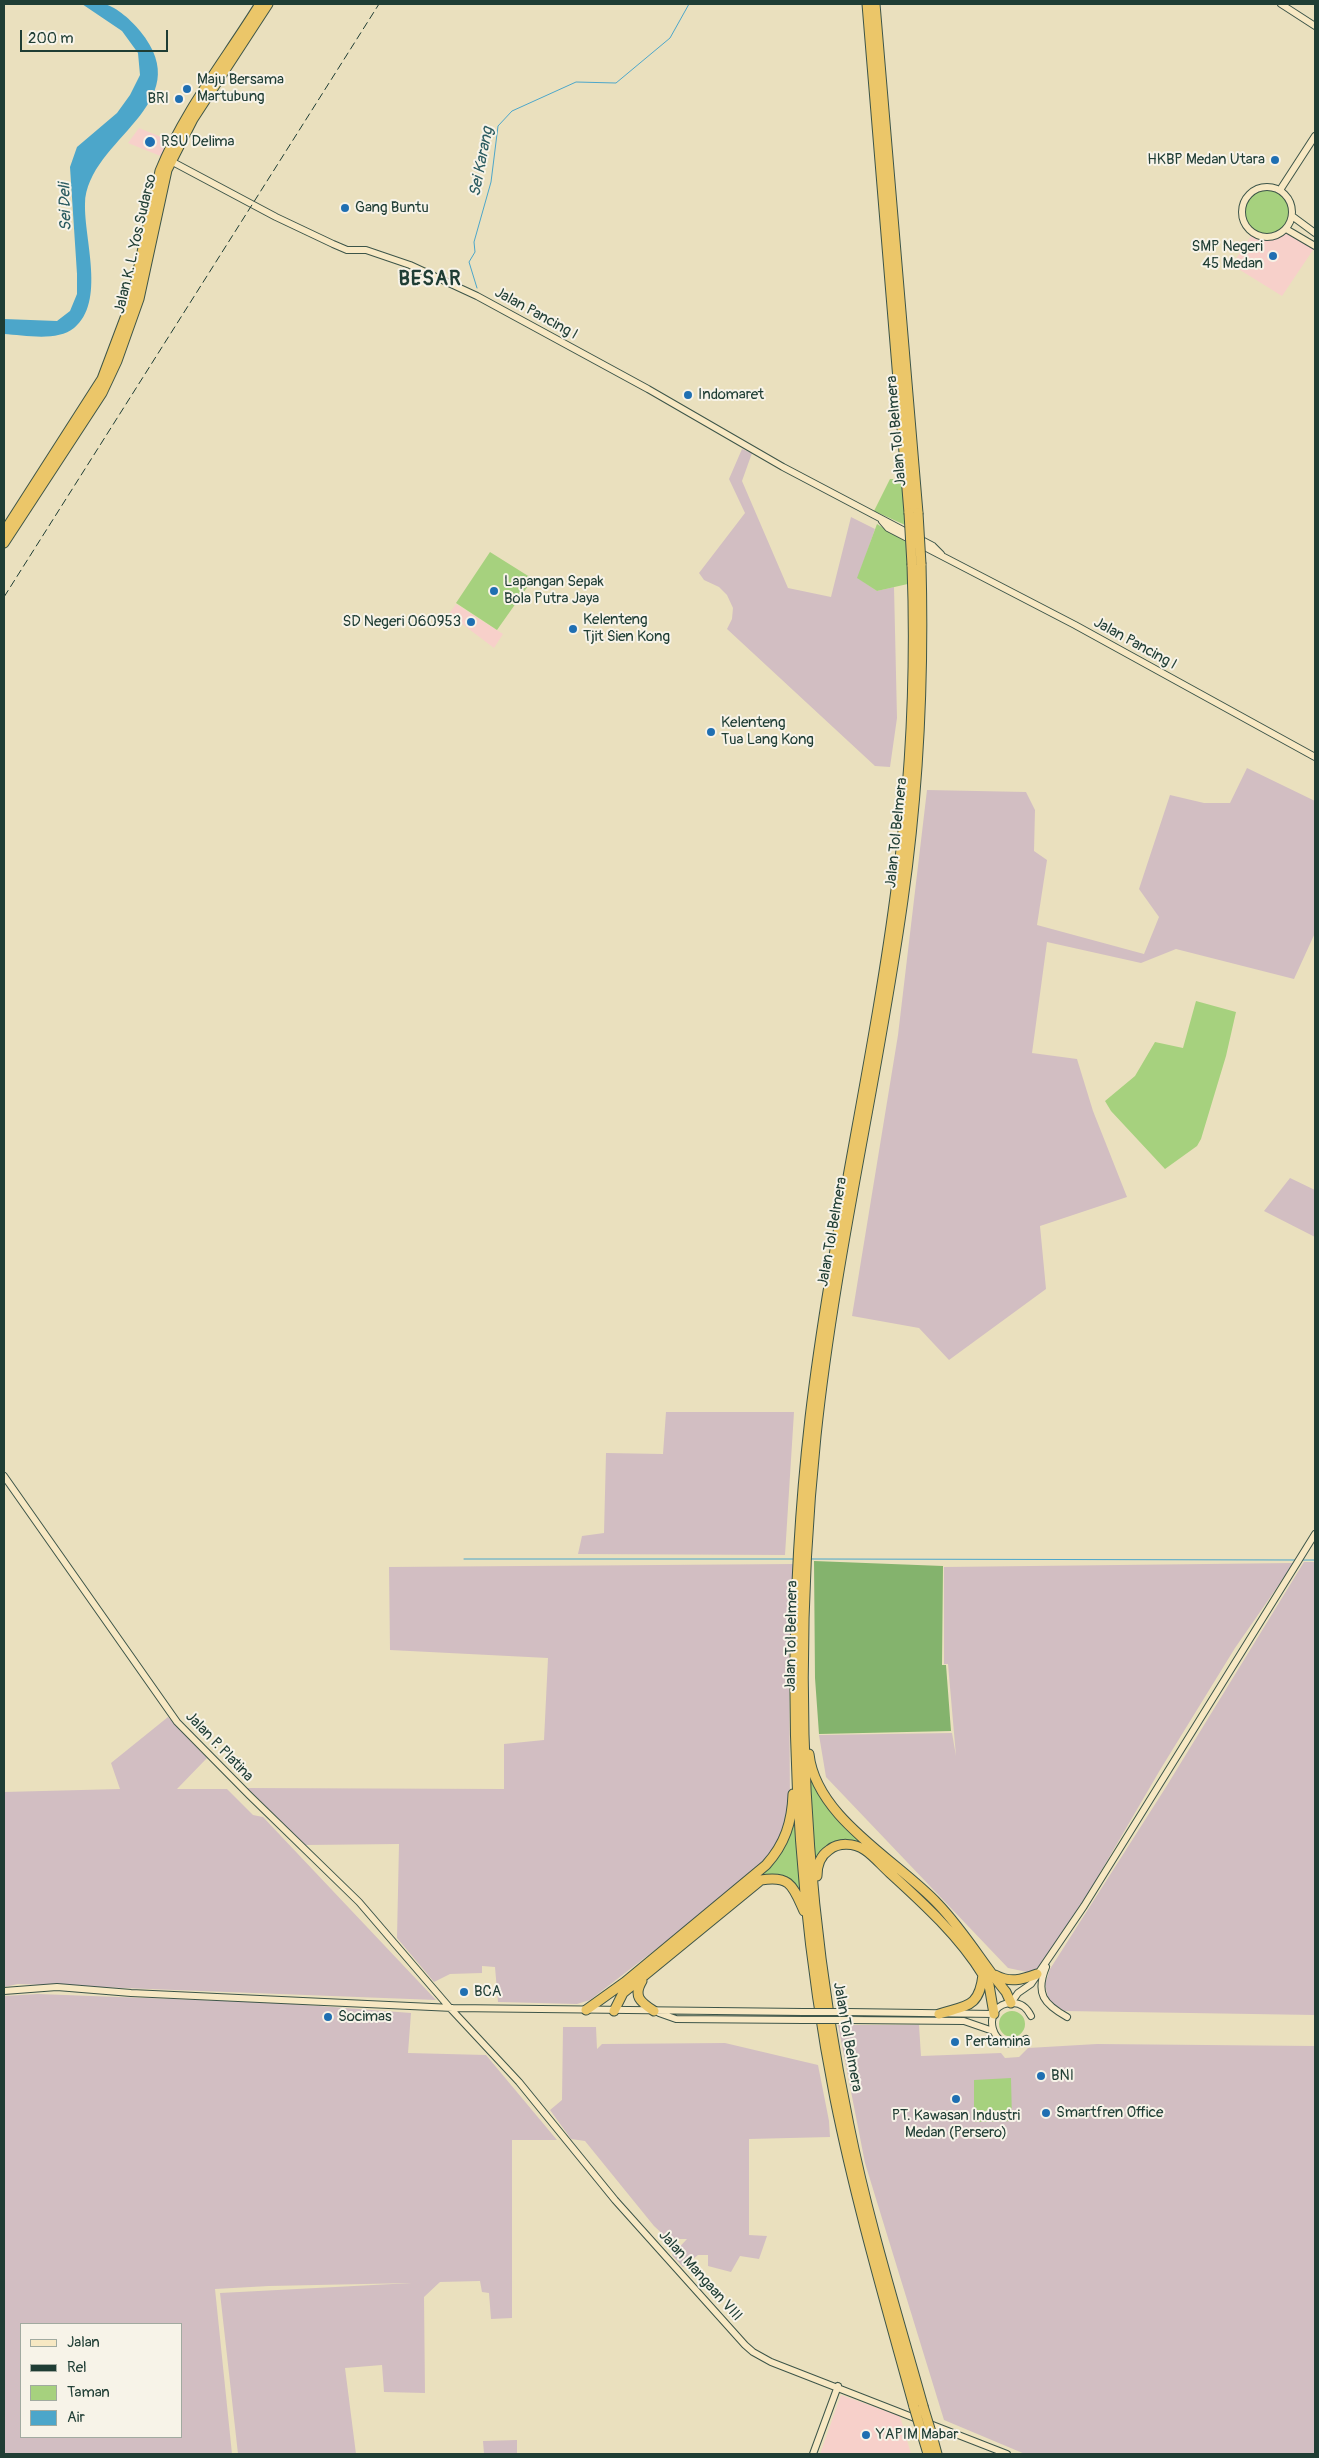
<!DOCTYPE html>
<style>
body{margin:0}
#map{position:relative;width:1319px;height:2458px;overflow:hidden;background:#eae0be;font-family:Pangolin,sans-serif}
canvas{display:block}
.frame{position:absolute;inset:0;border:5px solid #1f3d34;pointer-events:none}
.legend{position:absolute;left:20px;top:2323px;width:162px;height:115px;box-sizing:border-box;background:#f7f3e8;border:1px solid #a1aaa0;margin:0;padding:6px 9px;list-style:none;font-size:15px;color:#1f3d34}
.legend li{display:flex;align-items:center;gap:10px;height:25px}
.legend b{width:25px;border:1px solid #a1aaa0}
.scale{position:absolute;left:20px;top:30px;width:148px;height:22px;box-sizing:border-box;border:2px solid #1f3d34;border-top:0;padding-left:6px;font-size:15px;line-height:18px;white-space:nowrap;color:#1f3d34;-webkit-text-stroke:4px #f7f3e8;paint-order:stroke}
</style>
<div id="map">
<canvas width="1319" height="2458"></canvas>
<div class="frame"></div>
<ul class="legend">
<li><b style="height:6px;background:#f7e8c3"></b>Jalan</li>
<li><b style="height:6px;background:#1f3d34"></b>Rel</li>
<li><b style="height:14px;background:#a6d17e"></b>Taman</li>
<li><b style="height:14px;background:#4ca6ca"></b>Air</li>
</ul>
<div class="scale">200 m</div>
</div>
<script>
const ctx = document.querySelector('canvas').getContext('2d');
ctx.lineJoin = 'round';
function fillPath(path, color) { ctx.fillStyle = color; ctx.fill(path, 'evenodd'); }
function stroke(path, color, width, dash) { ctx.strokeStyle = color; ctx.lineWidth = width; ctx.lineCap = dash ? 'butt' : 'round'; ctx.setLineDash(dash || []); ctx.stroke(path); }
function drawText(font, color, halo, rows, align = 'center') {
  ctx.font = font + ' Pangolin,sans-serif'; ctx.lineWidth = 4; ctx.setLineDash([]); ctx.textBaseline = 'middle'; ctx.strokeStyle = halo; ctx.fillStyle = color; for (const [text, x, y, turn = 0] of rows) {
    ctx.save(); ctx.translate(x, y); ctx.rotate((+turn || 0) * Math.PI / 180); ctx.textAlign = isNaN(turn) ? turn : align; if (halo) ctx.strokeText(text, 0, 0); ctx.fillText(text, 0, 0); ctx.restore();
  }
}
const built = new Path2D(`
 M139 128 171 141 163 157 128 143Z
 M1286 229 1315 247 1282 296 1232 265 1253 233 1261 236Z
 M456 604 503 634 494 648 449 614Z
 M841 2395 900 2416 911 2454H820Z`);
const industrial = new Path2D(`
 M742 449 752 453 742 481 788 588 831 597 851 517 875 529 858 578 877 591 894 587 897 718 890 767 875 766 727 629 732 619 733 608 727 595 719 587 704 580 699 573 745 513 729 479Z
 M1247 768 1315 801V933L1294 979 1176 949 1141 963 1047 942 1032 1053 1077 1059 1093 1111 1127 1197 1040 1226 1046 1289 949 1360 919 1328 852 1316 898 1035 927 790 1026 792 1035 810 1034 851 1047 860 1037 925 1144 954 1159 917 1139 889 1170 795 1204 803H1230Z
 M1290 1178 1315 1190V1237L1264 1211Z
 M666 1412H794L785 1555 578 1554 582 1536 604 1533 606 1453 663 1454Z
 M1304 1562H1315V2015L1065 2011 1052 2004 1048 1998 1045 1984 1050 1969 1166 1787Z
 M1294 1563 1235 1648 1160 1770 1044 1969 1032 1973 1008 1968 826 1777 819 1735 952 1733 956 1756 948 1664H944V1567Z
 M794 1564 789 1654 790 1804 784 1834 760 1869 590 2000 577 2004 498 2002 495 1967 482 1966V1973L450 1974 434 1982 397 1938 399 1844 305 1845 247 1788 504 1789V1744L544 1740 548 1658 390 1650 389 1567Z
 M168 1717 207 1758 177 1789H227L253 1815 263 1817 436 2000 18 1984 4 1987V1792L120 1789 111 1763Z
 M38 1994 280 2003 411 2013 408 2053 486 2055 557 2140H512V2318L491 2319 489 2293 482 2292 480 2281 440 2282 424 2297 425 2393 384 2392 382 2365 345 2368 356 2454H238L220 2293 412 2283 269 2286 215 2289 232 2454H4V1996ZM21 2324H181V2437H21Z
 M838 2025H919L921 2056 1001 2053 1005 2058 1019 2057 1028 2048 1097 2044 1315 2046V2454H1025L944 2420 865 2163Z
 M563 2027H596L597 2049 602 2044 725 2043 818 2065 829 2121 830 2137 749 2139V2235L767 2236 759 2259 740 2256 731 2272 708 2266V2255H698L683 2267 672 2255 687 2239H668L654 2226 585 2141 571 2139 550 2110 562 2100Z
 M517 2440V2454H484L483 2441Z`);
const green = new Path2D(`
 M1242 212a25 25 0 1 1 50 0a25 25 0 1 1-50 0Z
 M890 479H902L905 525 874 511Z
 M877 524 906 542 912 583 877 591 857 578Z
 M490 552 533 579 497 630 456 603Z
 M1196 1001 1236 1012 1226 1056 1201 1139 1197 1146 1165 1169 1111 1111 1105 1101 1135 1076 1155 1042 1183 1048Z
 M809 1774 834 1814 867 1848C839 1840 830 1836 814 1863Z
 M794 1819 800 1885 798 1888 780 1875 757 1877Z
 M999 2024a13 13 0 1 1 26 0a13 13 0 1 1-26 0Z
 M1011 2078 1012 2121 974 2122V2080Z`);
const forest = new Path2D(`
 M814 1561 943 1566 942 1665H946L951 1731 819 1734 815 1678Z`);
const water = new Path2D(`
 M82 4C89 4 98 2 104 4 117 7 132 21 140 31 201 105 87 138 85 204 84 239 106 302 74 328 57 342 24 335 4 334V319L57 321 70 311 77 294V274L70 167 77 147 117 113 130 95 140 75 138 53 122 31Z`);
const stream = new Path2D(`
 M477 288 469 262 475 252 474 242 491 182 498 126 512 111 576 82 616 83 670 38 689 4
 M464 1559H795
 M811 1559 1297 1560
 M1301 1560H1315`);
const secondary = new Path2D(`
 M1281 4 1315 26
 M169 160 276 217 333 244 347 250H366L410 265 477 296 648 389 783 467 933 546 941 554
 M1242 212a25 25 0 1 1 50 0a25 25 0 1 1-50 0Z
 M1280 190 1315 136
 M1292 216 1315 233
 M1286 229 1315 246
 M882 521 888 528 1075 625 1315 757
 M4 1476 177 1722 249 1795 359 1902 450 2008 519 2082 615 2200 745 2345 753 2352 771 2362 1007 2454
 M1046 1967C1035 1994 1044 2004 1067 2017
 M4 1991 57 1987 131 1993 453 2008 803 2012
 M1011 2003 1018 1993 1031 1984 1084 1906 1315 1534
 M847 2012 994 2014
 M659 2013 676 2019 804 2020
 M848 2020 964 2021 993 2031
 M1026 2039C990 2060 978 2002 1013 2003 1021 2003 1027 2008 1031 2016
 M813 2454 838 2386`);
const highway = new Path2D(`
 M867 4 909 513
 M875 4 918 513
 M4 532 102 379 131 302 160 171C184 111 226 59 260 4
 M4 543 102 393 117 361 139 299 167 170 193 119 268 4
 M921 564C924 676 919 788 903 900 878 1079 835 1256 816 1436 792 1666 802 1899 849 2125 868 2220 897 2313 923 2406
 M912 565C916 671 911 777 897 882 874 1062 831 1239 810 1418 784 1646 791 1874 835 2099 856 2203 886 2305 914 2407
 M809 1754C816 1818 897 1860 938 1904 964 1931 983 1964 1006 1992L1011 2003
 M817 1876C817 1866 820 1856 829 1850 839 1842 854 1843 865 1850 874 1856 882 1866 890 1873 923 1903 960 1937 983 1975 979 2008 967 2005 939 2014
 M983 1975 989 1985 994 2014
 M995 1975C1010 1983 1021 1980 1037 1974
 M642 1981C633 1996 640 2002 654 2011
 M586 2010 625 1982 766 1865C785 1844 792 1822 793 1794
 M614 2011 623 1993 761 1880C791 1875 793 1887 804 1911
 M931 2432 937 2454
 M922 2434 928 2454`);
const rail = new Path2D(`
 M4 597 379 4`);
const secondaryBridge = new Path2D(`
 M803 2012H847
 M804 2020H848`);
const highwayBridge = new Path2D(`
 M909 513 912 565
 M918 513 921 564
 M923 2406 931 2432
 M914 2407 922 2434`);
const markers = [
 [187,89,5,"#1f6fb2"],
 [179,99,5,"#1f6fb2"],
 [150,142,6,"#1f6fb2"],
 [1275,160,5,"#1f6fb2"],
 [345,208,5,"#1f6fb2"],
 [1273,256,5,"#1f6fb2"],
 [688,395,5,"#1f6fb2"],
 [494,591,5,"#1f6fb2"],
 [471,622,5,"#1f6fb2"],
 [573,629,5,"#1f6fb2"],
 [711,732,5,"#1f6fb2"],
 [464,1992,5,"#1f6fb2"],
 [328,2017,5,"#1f6fb2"],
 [955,2042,5,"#1f6fb2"],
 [1041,2076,5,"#1f6fb2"],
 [956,2099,5,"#1f6fb2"],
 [1046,2113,5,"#1f6fb2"],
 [866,2435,5,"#1f6fb2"]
];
const poiNames = [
 ["Maju Bersama",197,80],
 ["Martubung",197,97],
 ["BRI",169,99,"right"],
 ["RSU Delima",161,142],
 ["HKBP Medan Utara",1265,160,"right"],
 ["Gang Buntu",355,208],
 ["SMP Negeri",1263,247,"right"],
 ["45 Medan",1263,264,"right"],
 ["Indomaret",698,395],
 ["Lapangan Sepak",504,582],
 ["Bola Putra Jaya",504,599],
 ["Kelenteng",583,620],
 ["Tjit Sien Kong",583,637],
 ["SD Negeri 060953",461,622,"right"],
 ["Kelenteng",721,723],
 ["Tua Lang Kong",721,740],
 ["BCA",474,1992],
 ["Socimas",338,2017],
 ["Pertamina",965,2042],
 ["BNI",1051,2076],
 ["Smartfren Office",1056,2113],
 ["PT. Kawasan Industri",956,2116,"center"],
 ["Medan (Persero)",956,2133,"center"],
 ["YAPIM Mabar",876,2435]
];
const streetNames = [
 ["Jalan K. L. Yos Sudarso",136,244,-77],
 ["Jalan Pancing I",536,314,29],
 ["Jalan Tol Belmera",897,431,-95],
 ["Jalan Pancing I",1135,644,29],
 ["Jalan Tol Belmera",897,833,-84],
 ["Jalan Tol Belmera",833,1232,-80],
 ["Jalan Tol Belmera",792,1636,-89],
 ["Jalan P. Platina",219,1747,46],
 ["Jalan Tol Belmera",847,2037,80],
 ["Jalan Mangaan VIII",700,2276,48]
];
const waterNames = [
 ["Sei Karang",482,162,-79],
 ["Sei Deli",66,207,-92]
];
const districtNames = [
 ["BESAR",430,280]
];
fillPath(built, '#f7d0ca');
fillPath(industrial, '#d2bec2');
fillPath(green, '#a6d17e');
fillPath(forest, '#84b36d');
fillPath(water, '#4ca6ca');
stroke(stream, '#4ca6ca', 1);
stroke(secondary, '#3d5549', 8);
stroke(highway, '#3d5549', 11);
stroke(secondary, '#f7e8c3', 6);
stroke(highway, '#ebc669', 9);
stroke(rail, '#1f3d34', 1, [8, 4]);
stroke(secondaryBridge, '#3d5549', 8, []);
stroke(highwayBridge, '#3d5549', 11, []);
stroke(secondaryBridge, '#f7e8c3', 6);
stroke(highwayBridge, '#ebc669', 9);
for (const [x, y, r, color] of markers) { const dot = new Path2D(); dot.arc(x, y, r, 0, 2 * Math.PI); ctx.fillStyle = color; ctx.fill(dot); stroke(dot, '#f7f3e8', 2); }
drawText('15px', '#1f3d34', '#f7f3e8', poiNames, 'left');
drawText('15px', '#1f3d34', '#f7f3e8', streetNames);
drawText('italic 16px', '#2c5c61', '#f7f3e8', waterNames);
ctx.letterSpacing = '1px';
drawText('bold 20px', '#1f3d34', '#f7f3e8', districtNames);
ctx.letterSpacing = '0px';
</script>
